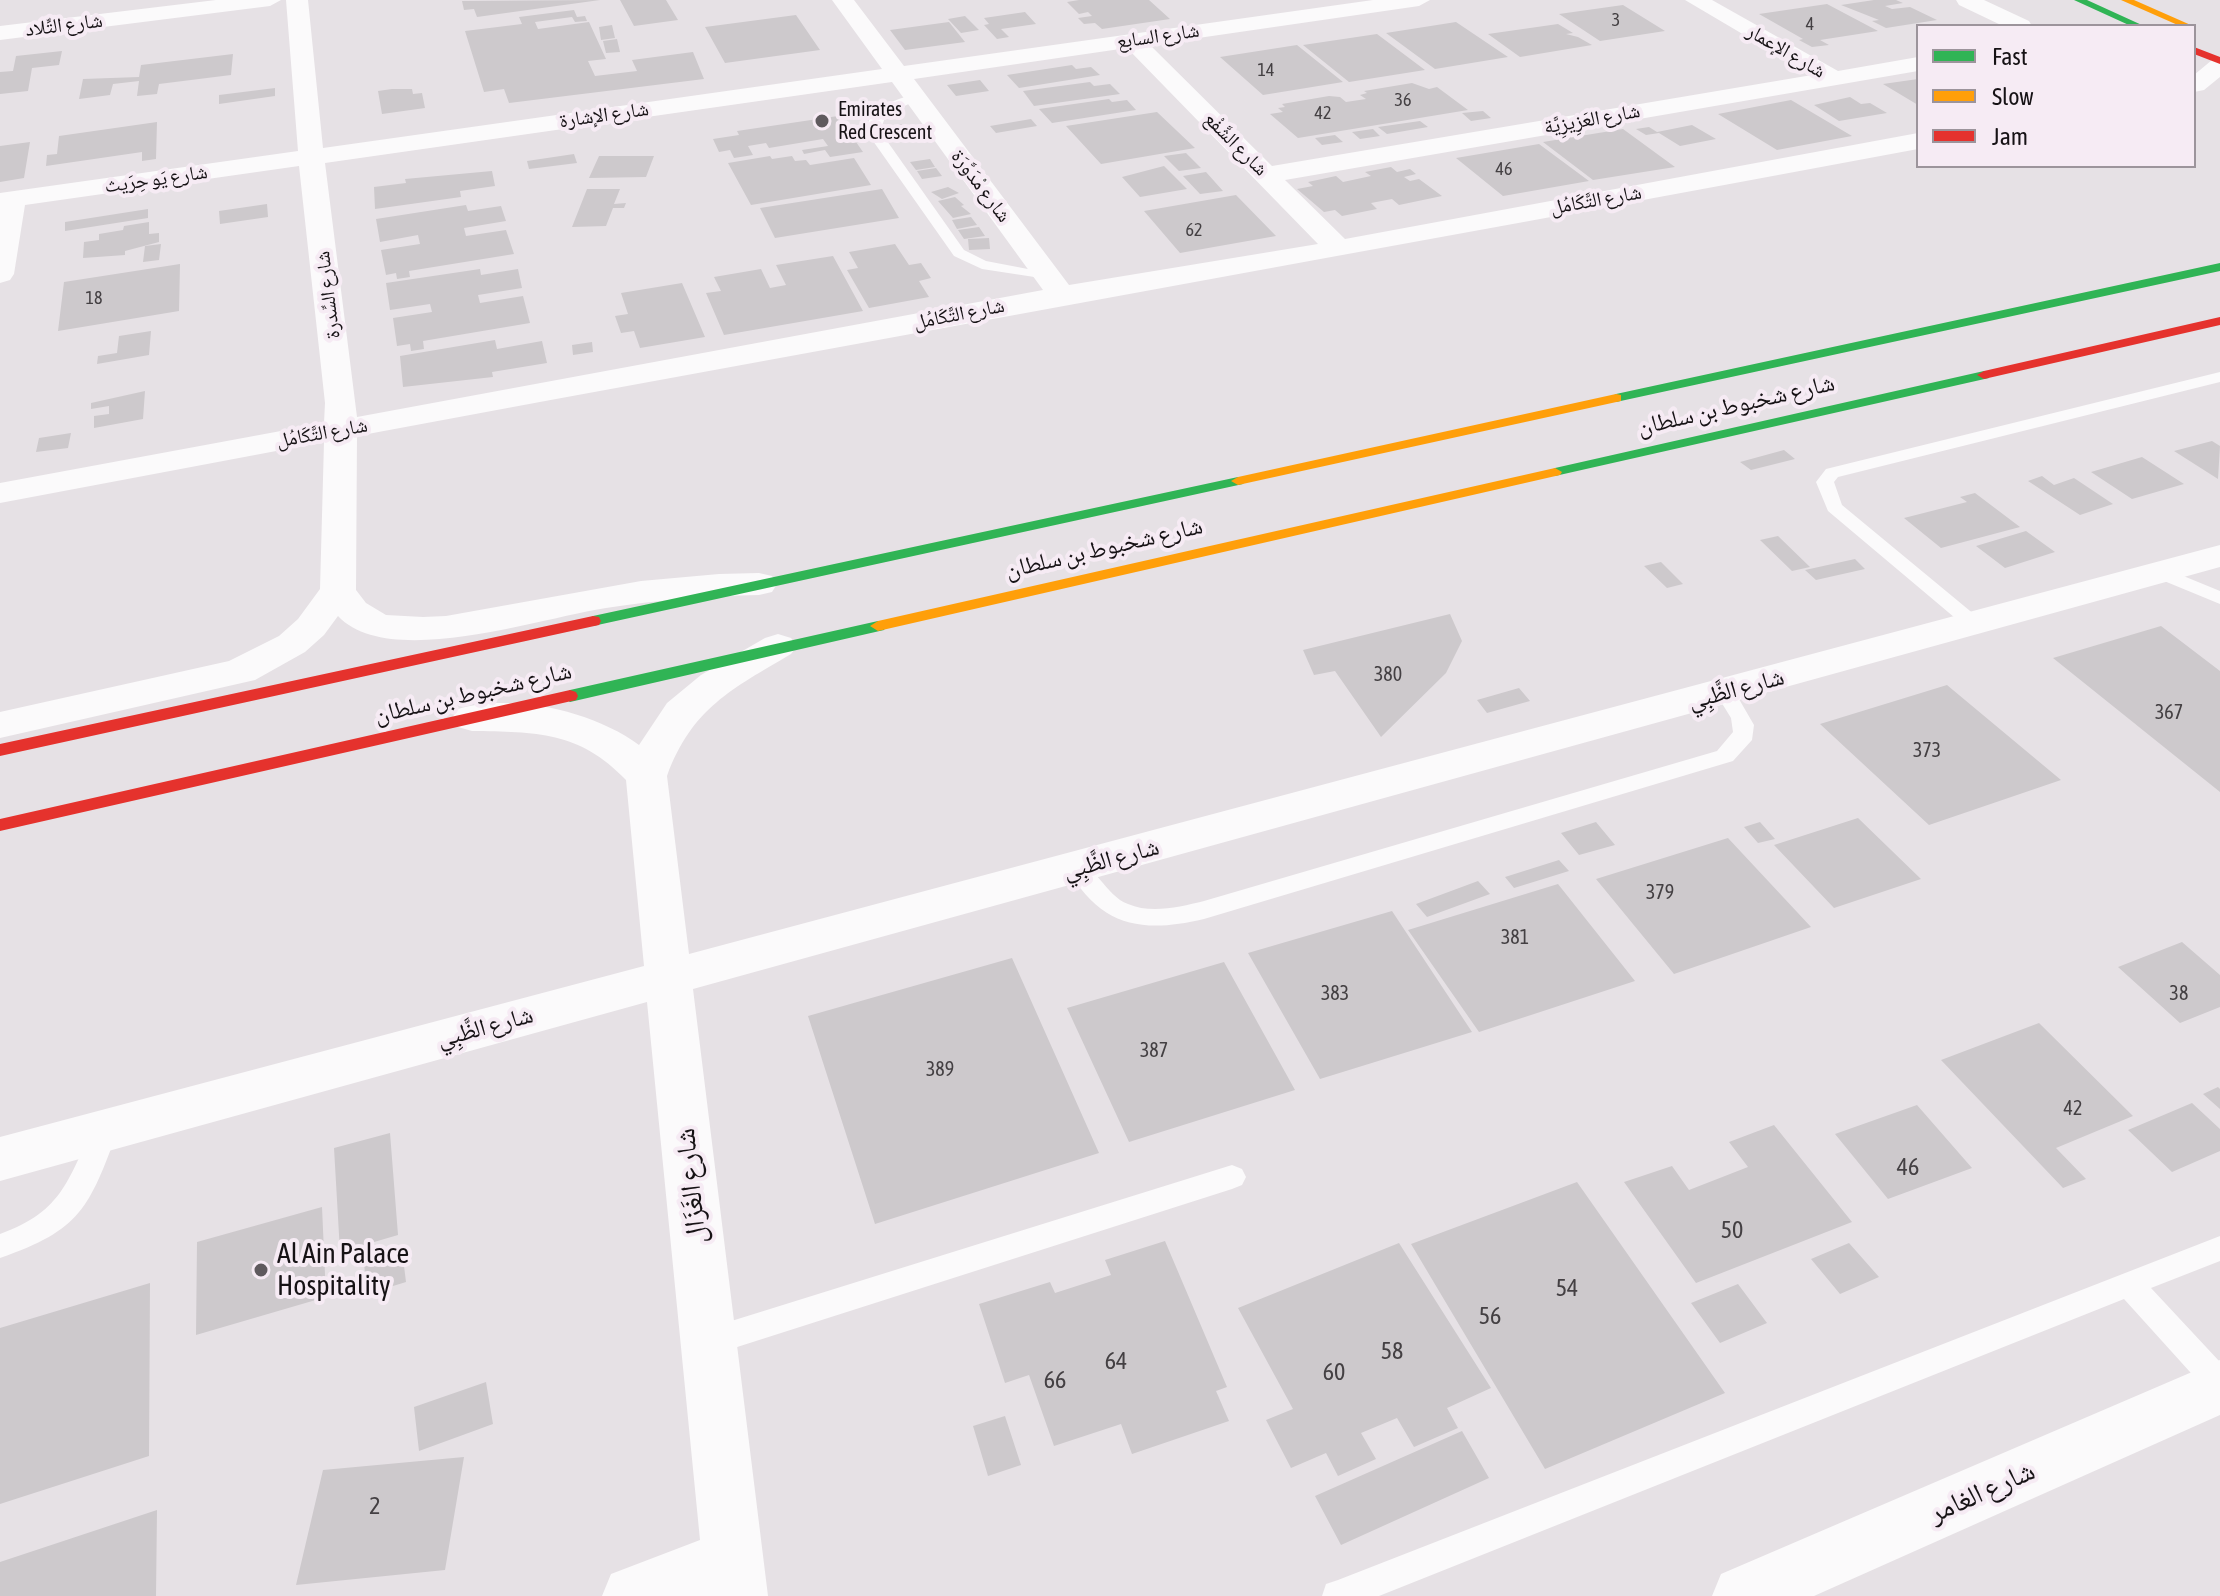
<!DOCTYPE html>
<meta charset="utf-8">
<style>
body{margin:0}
#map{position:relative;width:2220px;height:1596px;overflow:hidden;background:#e6e1e5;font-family:"Asap Condensed",sans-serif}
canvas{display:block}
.legend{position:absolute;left:1916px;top:24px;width:280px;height:144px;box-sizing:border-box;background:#f6ebf4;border:2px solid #9c949b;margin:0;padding:10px 14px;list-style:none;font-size:24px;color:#161215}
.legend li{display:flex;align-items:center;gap:16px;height:40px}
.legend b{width:40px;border:2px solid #9c949b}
</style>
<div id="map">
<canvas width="2220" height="1596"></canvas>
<ul class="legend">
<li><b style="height:10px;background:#30b455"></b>Fast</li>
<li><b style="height:10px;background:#ff9f0a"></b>Slow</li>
<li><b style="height:10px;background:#e5322d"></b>Jam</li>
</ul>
</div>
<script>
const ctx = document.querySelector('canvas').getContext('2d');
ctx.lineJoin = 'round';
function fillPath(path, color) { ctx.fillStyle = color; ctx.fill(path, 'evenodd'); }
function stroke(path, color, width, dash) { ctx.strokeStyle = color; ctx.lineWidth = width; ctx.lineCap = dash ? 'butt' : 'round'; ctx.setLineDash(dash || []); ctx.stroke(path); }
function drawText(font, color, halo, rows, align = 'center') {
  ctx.font = font + ' "Asap Condensed","Noto Naskh Arabic",sans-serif'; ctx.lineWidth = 8; ctx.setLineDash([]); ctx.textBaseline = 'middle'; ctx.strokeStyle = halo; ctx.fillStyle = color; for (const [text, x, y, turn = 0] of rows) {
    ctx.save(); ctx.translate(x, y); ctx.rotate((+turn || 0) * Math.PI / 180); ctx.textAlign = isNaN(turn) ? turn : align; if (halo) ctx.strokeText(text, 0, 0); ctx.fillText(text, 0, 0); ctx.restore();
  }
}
const building = new Path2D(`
 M600 0 477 17 474 9 464 10 462 1Z
 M620 0H666L678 20 634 26Z
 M1079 0H1149L1170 19 1102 29 1095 23 1084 24 1078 18 1092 16 1088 12 1079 14 1067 2Z
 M1874 0H1896L1903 3 1885 6 1892 9 1910 7 1937 20 1886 28 1872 21 1879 20 1841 5Z
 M1827 4 1878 31 1820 40 1829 45 1812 47 1799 40 1803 39 1759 14Z
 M1623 5 1665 31 1600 41 1559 14Z
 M574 10 577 17 585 16 587 21 575 22 572 17 535 22 538 29 589 22 606 59 588 61 595 76 637 71 632 60 693 52 704 79 509 103 504 89 484 92 465 31 522 24 519 17Z
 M1025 12 1036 24 1001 29 1009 37 997 39 984 25 989 24 984 18Z
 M796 15 820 50 725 63 705 27Z
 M965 16 979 30 961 33 948 19Z
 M949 22 965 42 905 50 890 30Z
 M1456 22 1508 57 1435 69 1386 33Z
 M1558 24 1573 33 1566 34 1578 37 1592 45 1520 57 1488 34Z
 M612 25 615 38 601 40 599 27Z
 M1377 34 1425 70 1349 82 1303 45Z
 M617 39 620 52 606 53 603 41Z
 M1297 45 1343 82 1263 95 1220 57Z
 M62 51 59 65 32 68 28 91 0 94V72L13 71 16 56Z
 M233 54 231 75 159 84 157 94 137 96 139 81 113 84 110 95 79 99 83 79 139 77 141 65Z
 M1072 65 1076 69 1091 67 1100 75 1019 88 1007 75Z
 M1918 79V105L1883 84Z
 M980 80 989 91 956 96 947 85Z
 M1090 82 1094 86 1110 84 1120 94 1034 106 1023 91Z
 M1412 83 1429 89 1437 87 1468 110 1298 138 1270 114 1283 112 1278 108 1285 107 1282 104 1329 96 1340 97 1346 102 1366 99 1360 95 1367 93 1364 91Z
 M275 88V96L219 104V95Z
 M392 89H412L413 94 422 93 425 108 382 114 378 91Z
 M1850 97 1861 104 1870 103 1887 113 1839 121 1814 105Z
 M1109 99 1112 102 1127 100 1136 110 1052 123 1039 109Z
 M1791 100 1852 136 1777 150 1718 114Z
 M1483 111 1491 118 1471 121 1462 113Z
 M1157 112 1195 148 1101 164 1066 126Z
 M838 116 863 152 830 157 825 150 804 154 802 150 828 146 823 139 769 148 766 143 748 146 753 155 734 158 730 150 719 152 713 139 739 135 737 131Z
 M1031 119 1037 126 996 133 990 126Z
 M1420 121 1428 127 1387 134 1378 127Z
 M157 122 156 159 142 161V152L46 166 47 155 57 154 59 136Z
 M901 124 910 130 906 131 915 138 898 142 885 127Z
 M1692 125 1716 139 1680 146 1659 133 1646 135 1636 129 1649 127 1657 132Z
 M1373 129 1380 136 1360 139 1352 132Z
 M1623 129 1675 167 1593 180 1543 142Z
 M1335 135 1343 142 1322 145 1315 138Z
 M30 142 24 178 0 182V146Z
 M1539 144 1589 181 1503 196 1456 158Z
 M1186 153 1201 168 1179 171 1164 156Z
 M574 154 577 163 529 169 527 161Z
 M599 156H654L646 177 589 178Z
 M770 156 772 159 792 156 795 161 806 160 810 165 854 158 871 185 751 205 728 163Z
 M930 159 935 167 916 170 910 162Z
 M1164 166 1187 189 1140 197 1122 177Z
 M1391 167 1397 172 1410 169 1416 174 1404 177 1410 181 1419 179 1442 196 1399 205 1392 199 1371 203 1377 209 1342 216 1335 210 1324 212 1297 189 1313 186 1308 182 1336 176 1343 182 1371 176 1365 172Z
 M936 168 942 176 922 179 917 171Z
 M492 171 495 186 460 191 461 197 375 209 374 187 406 183 405 179Z
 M1206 172 1223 191 1200 194 1183 176Z
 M948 187 959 193 942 199 931 192Z
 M587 189H620L614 204 626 203 624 208H613L606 226 572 227Z
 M882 189 899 218 775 238 760 208Z
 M1236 195 1276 236 1180 253 1144 211Z
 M955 197 964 205 961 206 971 214 953 218 938 201Z
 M267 204 268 217 220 224 219 211Z
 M466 205 468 211 501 206 506 221 464 228 466 236 506 230 514 254 409 271 410 277 397 279 396 273 386 275 381 250 420 244 418 235 380 242 376 219Z
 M148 209V218L65 231V222Z
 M971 217 977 225 957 229 952 220Z
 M149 222V234L159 233V242L125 251V255L83 258 84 242 99 240V234L123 230 124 226Z
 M979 227 985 236 964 239 958 230Z
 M989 238 990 249 969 250 968 239Z
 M161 244 159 260 143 262 145 246Z
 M895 244 909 265 921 263 931 278 919 281 929 297 869 308 847 270 858 268 849 252Z
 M833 256 863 311 724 335 706 293 721 291 714 277 761 269 770 288 786 285 776 265Z
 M180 264 179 311 58 331 64 282Z
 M480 269 481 275 518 269 522 288 478 295 480 303 523 296 530 323 423 341 424 349 411 351 410 344 397 346 393 318 432 312 430 304 390 310 386 283Z
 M682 283 705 337 640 348 634 331 621 333 615 316 628 314 621 293Z
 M151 331 149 355 97 364 98 356 117 353 119 336Z
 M495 340 497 349 542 341 547 363 492 372 493 377 403 387 400 356Z
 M592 342 593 352 573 355 572 345Z
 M145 391 143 419 94 428V416L109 414V406L91 409V403Z
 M71 433 68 448 36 452 39 438Z
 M2212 441 2220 446 2218 479 2174 451Z
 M1784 450 1795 459 1751 470 1740 462Z
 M2142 457 2184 484 2132 499 2091 472Z
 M2042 476 2054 485 2074 478 2113 504 2080 515 2028 481Z
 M1975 493 2020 527 1941 548 1904 518 1967 502 1960 497Z
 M2026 531 2055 552 2005 568 1976 546Z
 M1778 536 1810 567 1792 571 1760 540Z
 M1855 559 1865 569 1816 580 1805 570Z
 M1661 562 1683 584 1667 588 1644 566Z
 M1450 614 1462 641 1446 673 1381 737 1335 671 1314 675 1303 650Z
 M2161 626 2220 671V792L2053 658Z
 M1947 685 2061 780 1929 825 1820 724Z
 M1519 688 1530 701 1487 713 1477 700Z
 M1858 818 1921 879 1834 908 1774 845Z
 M1596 822 1615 845 1579 855 1561 833Z
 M1760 822 1775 839 1758 843 1744 827Z
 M1728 838 1811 927 1674 974 1596 879Z
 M1559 860 1569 871 1514 888 1505 877Z
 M1478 881 1490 894 1427 917 1416 904Z
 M1558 884 1635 981 1479 1032 1408 930Z
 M1392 911 1472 1032 1320 1079 1248 953Z
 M2182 942 2220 975V1007L2180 1023 2118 967Z
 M1012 958 1099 1153 875 1224 808 1016Z
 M1224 962 1295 1090 1129 1142 1067 1008Z
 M2039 1023 2133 1116 2056 1148 2086 1179 2063 1188 1941 1060Z
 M2218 1087 2220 1089V1109L2203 1094Z
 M2192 1103 2220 1129V1151L2172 1172 2128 1130Z
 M1917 1105 1972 1168 1888 1199 1835 1134Z
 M1774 1125 1852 1222 1696 1283 1624 1182 1672 1166 1689 1190 1748 1167 1729 1142Z
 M390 1133 398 1235 340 1252 334 1148Z
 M1577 1182 1725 1393 1545 1469 1411 1244Z
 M322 1207 326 1297 196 1335 197 1242Z
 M1165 1241 1227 1387 1216 1391 1229 1421 1132 1454 1121 1424 1054 1446 1029 1375 1005 1383 979 1304 1050 1282 1055 1293 1111 1275 1105 1260Z
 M1399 1243 1491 1388 1447 1408 1458 1428 1414 1447 1397 1418 1361 1433 1376 1459 1338 1476 1326 1453 1291 1468 1266 1420 1293 1409 1238 1308Z
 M1849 1243 1879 1277 1840 1294 1811 1259Z
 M402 1250 406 1282 367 1294 364 1263Z
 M150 1283 149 1456 0 1504V1328Z
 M1738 1284 1767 1323 1720 1343 1691 1303Z
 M486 1382 493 1424 419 1451 414 1407Z
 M1005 1416 1021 1465 988 1476 973 1426Z
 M1462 1431 1489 1478 1341 1545 1315 1496Z
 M464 1457 445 1570 296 1585 323 1470Z
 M157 1510 156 1596H0V1562Z`);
const lane = new Path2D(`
 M911 95 921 98 886 115 880 131 964 250 986 261 1054 274V280L982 269 954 256 866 131C869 107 891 102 911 95Z
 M2220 372V382L1838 477 1834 482 1842 505 1981 620 1984 624 1981 628H1967L1828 511 1816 482 1826 469Z
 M2159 566 2220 591V604L2152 576 2150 572Z
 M1725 685 1732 687 1754 725 1752 740 1733 761 1204 919C1141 934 1100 926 1067 868L1070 862C1092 856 1104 895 1128 904 1151 914 1180 907 1204 901L1717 751 1733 732 1731 718 1715 692Z
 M105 1119 114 1122 118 1130C89 1208 81 1230 0 1258V1234C65 1211 68 1177 96 1122Z
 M1232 1165 1242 1169 1246 1177 1242 1185 1232 1189 709 1356 699 1352 694 1342 699 1332 709 1328Z
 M2220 1236V1261L2151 1288 2220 1362V1397L2209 1393 2124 1299 1379 1596H1322L1326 1584 1338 1580Z`);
const street = new Path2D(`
 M216 0H281L270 6 0 40V26Z
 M286 0H308L323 148 882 69 832 0H854L904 66 1373 0H1430L1419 6 1150 45 1272 166 1812 75 1685 0H1712L1838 71 1918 57V71L1285 180 1345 239 1918 133V149C1398 246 877 339 357 436L356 590 366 603 386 615 423 617 446 616 641 581 719 574 759 573 772 576 777 584 772 592 759 595C707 596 657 600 606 608 540 618 388 670 338 616L324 635 305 652 255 680 0 738V712L229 661 279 636 298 619 320 589 324 442 0 503V483L324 423 325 403 299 166 25 205 14 274 10 280 0 283V193L298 151ZM1127 48 1318 244 1069 285 914 79ZM892 82 1043 290 357 417 325 163Z
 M1956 0H1984L2029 21 2032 26H2003L1959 5Z
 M2220 58V77L2204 90 2194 92V75L2212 60Z
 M2220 545V567L693 989 768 1596H602L611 1574 700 1540 647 1002 0 1181V1137L644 966 626 780C579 731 536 732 472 731L458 727 452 718 458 709C513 693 593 711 639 745L667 703 701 675 765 638 778 634 791 638 797 646 791 654C732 689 692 708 667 776L689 954Z
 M2220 1360V1415L1814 1596H1712L1721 1574Z`);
const fast = new Path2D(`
 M2074 0H2087L2144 26H2131Z
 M2220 263V271L1616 402 1609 398 1616 394Z
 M1984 371 1989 372V378L1555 476 1548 472 1555 468Z
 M1238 477 1245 481 1243 484 593 626 585 621 593 616Z
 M878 621 884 622 886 626 884 630 570 702 562 696 570 690Z`);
const slow = new Path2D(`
 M2121 0H2134L2193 26H2180Z
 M1616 394 1621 395V401L1238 485 1231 481 1238 477Z
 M1555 468 1562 472 1560 475 878 631 870 626 878 621Z`);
const jam = new Path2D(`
 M2194 47 2220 57V64L2194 54Z
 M2220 317V325L1984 379 1977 375 1984 371Z
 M593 616 599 617 601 621 599 625 0 756V744Z
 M570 690 576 692 578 696 576 700 0 831V819Z`);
const markers = [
 [822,121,8,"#5f5a5e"],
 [261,1270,8,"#5f5a5e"]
];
const farNumbernames = [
 ["3",1616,20],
 ["4",1810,24],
 ["14",1266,70],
 ["36",1403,100],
 ["42",1323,113],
 ["46",1504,169],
 ["62",1194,230],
 ["18",94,298]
];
const farStreetnames = [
 ["شارع التِّلاد",64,25,-7],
 ["شارع السابع",1158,36,-8],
 ["شارع الإعمار",1786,51,30],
 ["شارع الإشارة",604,115,-8],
 ["شارع العَزِيزِيَّة",1592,119,-10],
 ["شارع الشَّفْع",1236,144,45],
 ["شارع يَو حِرَيث",156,179,-8],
 ["شارع مْدَوَّرَة",981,186,53],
 ["شارع التَّكَامُل",1596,200,-10],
 ["شارع السِّدرة",328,295,-97],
 ["شارع التَّكَامُل",959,314,-11],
 ["شارع التَّكَامُل",322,433,-10]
];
const farPoinames = [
 ["Emirates",838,110],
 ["Red Crescent",838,133]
];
const numberNames = [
 ["380",1388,675],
 ["367",2169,713],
 ["373",1927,751],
 ["379",1660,893],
 ["381",1515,938],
 ["383",1335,994],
 ["38",2179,994],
 ["387",1154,1051],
 ["389",940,1070],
 ["42",2073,1109]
];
const streetNames = [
 ["شارع شخبوط بن سلطان",1736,405,-13],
 ["شارع شخبوط بن سلطان",1104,548,-13],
 ["شارع الظَّبِي",1736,689,-15],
 ["شارع شخبوط بن سلطان",473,693,-13],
 ["شارع الظَّبِي",1111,859,-15],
 ["شارع الظَّبِي",485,1027,-15]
];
const nearNumbernames = [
 ["46",1908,1167],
 ["50",1732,1230],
 ["54",1567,1288],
 ["56",1490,1316],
 ["58",1392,1351],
 ["64",1116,1361],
 ["60",1334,1372],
 ["66",1055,1380],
 ["2",375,1506]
];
const nearStreetnames = [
 ["شارع الغَزَال",691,1186,-96],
 ["شارع الغامر",1982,1492,-24]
];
const nearPoinames = [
 ["Al Ain Palace",277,1254],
 ["Hospitality",277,1286]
];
fillPath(building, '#cdc9cc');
fillPath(lane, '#fbfafb');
fillPath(street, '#fbfafb');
fillPath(fast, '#30b455');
fillPath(slow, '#ff9f0a');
fillPath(jam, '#e5322d');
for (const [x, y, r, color] of markers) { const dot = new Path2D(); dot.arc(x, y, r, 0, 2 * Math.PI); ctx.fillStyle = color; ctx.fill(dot); stroke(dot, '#f6ebf4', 3); }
drawText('18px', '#444043', null, farNumbernames);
drawText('20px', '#161215', '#f6ebf4', farStreetnames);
drawText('20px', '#161215', '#f6ebf4', farPoinames, 'left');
drawText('20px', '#444043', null, numberNames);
drawText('24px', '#161215', '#f6ebf4', streetNames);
drawText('24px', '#444043', null, nearNumbernames);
drawText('28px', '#161215', '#f6ebf4', nearStreetnames);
drawText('28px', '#161215', '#f6ebf4', nearPoinames, 'left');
</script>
